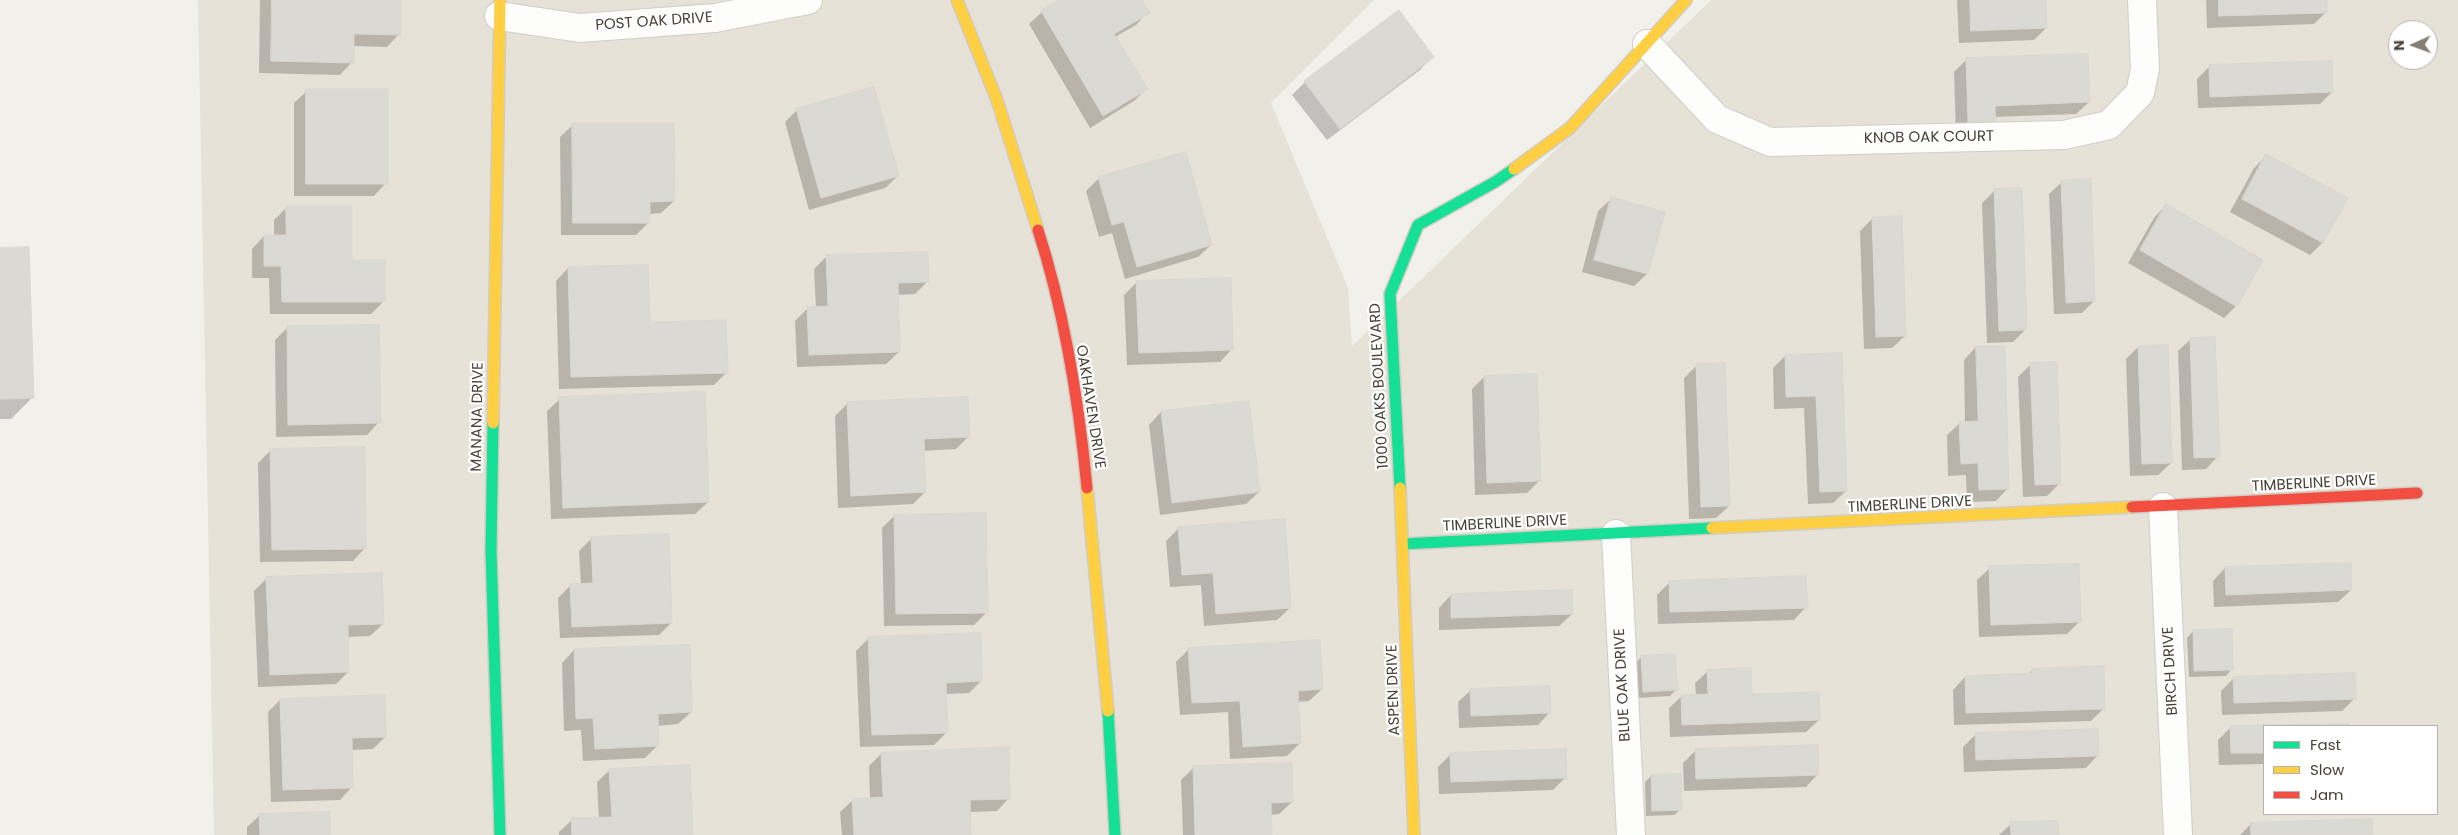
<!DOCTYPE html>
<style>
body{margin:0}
#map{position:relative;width:2458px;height:835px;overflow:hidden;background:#f2f0eb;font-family:Poppins,sans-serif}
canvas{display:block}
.legend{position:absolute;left:2263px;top:725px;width:175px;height:90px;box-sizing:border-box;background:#fff;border:1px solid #b6b3af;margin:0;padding:6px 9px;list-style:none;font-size:15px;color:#484136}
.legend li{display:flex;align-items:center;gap:10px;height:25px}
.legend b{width:25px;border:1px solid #b6b3af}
.north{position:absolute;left:2388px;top:20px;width:50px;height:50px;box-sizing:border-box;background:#fff;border:1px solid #b6b3af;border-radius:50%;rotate:268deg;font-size:14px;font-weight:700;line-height:20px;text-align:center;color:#484136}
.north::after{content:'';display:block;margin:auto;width:18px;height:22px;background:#847e75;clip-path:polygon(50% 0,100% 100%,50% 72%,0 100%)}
</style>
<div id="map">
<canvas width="2458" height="835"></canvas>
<ul class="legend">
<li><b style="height:6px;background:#16e098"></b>Fast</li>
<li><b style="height:6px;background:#ffcf43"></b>Slow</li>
<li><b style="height:6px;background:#f24e42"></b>Jam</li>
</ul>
<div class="north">N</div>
</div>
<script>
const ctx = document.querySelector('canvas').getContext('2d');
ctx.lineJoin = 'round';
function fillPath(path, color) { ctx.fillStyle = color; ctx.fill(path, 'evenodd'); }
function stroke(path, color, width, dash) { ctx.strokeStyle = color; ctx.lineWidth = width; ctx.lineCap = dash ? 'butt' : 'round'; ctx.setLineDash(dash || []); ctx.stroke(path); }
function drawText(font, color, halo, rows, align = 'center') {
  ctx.font = font + ' Poppins,sans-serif'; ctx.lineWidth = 4.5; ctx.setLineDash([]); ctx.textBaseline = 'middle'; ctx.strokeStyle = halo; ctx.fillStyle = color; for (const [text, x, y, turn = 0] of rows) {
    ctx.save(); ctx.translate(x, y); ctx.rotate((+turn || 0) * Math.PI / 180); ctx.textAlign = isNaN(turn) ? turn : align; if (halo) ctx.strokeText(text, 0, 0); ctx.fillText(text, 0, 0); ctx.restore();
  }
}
const residential = new Path2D(`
 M198 0H1374L1271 103 1348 288 1352 346 1711 0H2458V835H214ZM2398 30H2428V60H2398ZM2264 726H2437V814H2264Z`);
const shadow = new Path2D(`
 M260 0H400L399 34 387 47 353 46 352 62 340 75 259 73Z
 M1061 0H1141L1148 12 1136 25 1115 37 1146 89 1134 101 1090 128 1029 24 1042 12Z
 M1957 0H2045L2046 28 2034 40 1959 43Z
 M2206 0H2326V12L2314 24 2207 28Z
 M1399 12 1432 57 1420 70 1327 140 1292 95 1305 82Z
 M1966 60 2089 102 2076 114 1994 117 1956 136 1954 72Z
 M2210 66 2332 92 2320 104 2198 108 2197 79Z
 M307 91 386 183 374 196H294V103Z
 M797 110 898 176 885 188 809 210 785 122Z
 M573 125 674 201 661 213 648 214V223L636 235H561L560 137Z
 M2267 155 2322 243 2310 255 2230 212 2254 168Z
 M1099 178 1211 245 1198 257 1125 279 1112 233 1099 237 1086 191Z
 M2062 182 2094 301 2082 313 2054 314 2049 194Z
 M1995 190 2026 329 2013 342 1987 343 1982 203Z
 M1611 199 1647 274 1634 286 1582 272 1598 211Z
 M2166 205 2236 306 2224 318 2128 263 2154 218Z
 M286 208 350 262 384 301 371 314H270L269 278H252V249L264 236H274V220Z
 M1872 219 1905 336 1892 348 1864 349 1860 231Z
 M0 249 33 397 11 419H0Z
 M827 256 928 281 915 294 897 295 899 352 886 364 797 367 795 321 808 308H816L814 269Z
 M568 268 649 323 727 372 714 385 559 389 556 281Z
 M1137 282 1232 349 1220 362 1127 365 1124 295Z
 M287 328 379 422 367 435 276 437 275 340Z
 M2191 339 2218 456 2206 469 2182 470 2178 351Z
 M1976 347 2008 488 1996 501 1967 502 1966 475 1948 476 1947 435 1960 423H1965L1964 360Z
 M2138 347 2171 463 2158 475 2130 476 2126 359Z
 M1841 354 1846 491 1833 503 1808 504 1804 408 1774 409 1773 368 1785 356Z
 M2031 364 2060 483 2047 496 2023 497 2018 377Z
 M1697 365 1729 506 1716 518 1689 519 1684 378Z
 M1484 377 1540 480 1527 493 1475 495 1472 389Z
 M560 399 708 502 695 514 551 519 547 411Z
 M847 404 968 437 956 449 923 451 925 492 913 504 838 508 835 416Z
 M1161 412 1259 492 1246 504 1160 515 1149 425Z
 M271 450 365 548 353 561 260 562 258 463Z
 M894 516 987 612 974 625 884 626 882 528Z
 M1179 528 1290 608 1277 620 1204 626 1201 585 1170 587 1166 541Z
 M592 538 671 623 659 635 560 638 558 598 571 585H581L579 551Z
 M1990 568 2079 622 2067 634 1979 637 1977 580Z
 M2225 568 2351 590 2338 602 2214 607 2213 581Z
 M267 578 383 624 370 636 347 637 348 672 336 684 258 687 254 591Z
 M1670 582 1806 607 1794 620 1658 624 1657 595Z
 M1451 595 1572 614 1559 626 1439 630V608Z
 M2193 631 2232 669 2226 676 2189 677 2187 638Z
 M869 638 981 681 969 693 946 694 947 732 934 745 860 747 856 651Z
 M1189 649 1322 689 1309 701 1297 702 1300 743 1287 756 1230 759 1228 712 1180 715 1176 662Z
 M574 650 691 712 678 724 657 726V746L645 758 583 761 581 730 564 731 562 663Z
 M1641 657 1677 689 1670 696 1637 698 1635 664Z
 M2032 670 2104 708 2091 721 1954 725 1953 690 1965 677 2028 675Z
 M1708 671 1751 695 1819 720 1806 732 1670 737 1669 708 1682 696 1696 695 1695 683Z
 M2234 678 2355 698 2342 711 2222 715 2221 691Z
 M1471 690 1550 712 1538 725 1459 728 1458 702Z
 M280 700 385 737 373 749 351 750 352 787 340 800 271 802 268 712Z
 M2231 727H2264V764L2219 765 2218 740Z
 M1976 734 2098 755 2086 768 1964 772 1963 747Z
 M1696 750 1818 774 1806 787 1684 791 1683 763Z
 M881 754 1009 798 997 811 969 812 970 835H842L840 812 853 800 870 799 869 766Z
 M1451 754 1566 777 1553 790 1439 794 1438 767Z
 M1193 768 1292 802 1279 814 1270 815V835H1183L1181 780Z
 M610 770 692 835H559V832L572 820 599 818 597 782Z
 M1651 776 1681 809 1674 815 1646 816 1645 782Z
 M260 815 329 835H247V827Z
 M2011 824 2058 835H1999Z
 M2251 824 2371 835H2240Z`);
const building = new Path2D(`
 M272 0H401V35L354 34V63L271 61Z
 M1059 0H1142L1150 13 1114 34 1148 89 1103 116 1041 11Z
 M1970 0H2046L2047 28 1971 31Z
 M2219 0H2327V13L2219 16Z
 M1399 10 1434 57 1340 129 1304 81Z
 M2088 54 2090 102 1995 106 1996 123 1968 124 1966 58Z
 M2332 61 2333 92 2210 97 2209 65Z
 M874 87 899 176 821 198 796 109Z
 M306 89H388V184H306Z
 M572 123H674L675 201 650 202V223H573Z
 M1186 152 1212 245 1137 267 1124 222 1112 225 1098 177Z
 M2266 154 2348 198 2323 243 2242 199Z
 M2091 179 2095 301 2066 303 2061 181Z
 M2022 188 2027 330 1999 331 1994 189Z
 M1611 197 1665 212 1648 274 1594 260Z
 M2166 204 2263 260 2237 307 2140 250Z
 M286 206H352V260H385V302H282L281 266H264V235H286Z
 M1902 216 1906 336 1876 337 1872 218Z
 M29 247 34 398 0 399V248Z
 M928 252 929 282 898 283 900 352 809 355 807 307 828 306 826 255Z
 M648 265 650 322 726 320 728 373 571 377 568 267Z
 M1231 278 1233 350 1139 353 1136 281Z
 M379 325 381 423 288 425 287 326Z
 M2215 337 2220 457 2194 458 2190 338Z
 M2168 345 2172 463 2142 464 2138 346Z
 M1976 346H2005L2009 489 1979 490 1978 463 1961 464 1959 422 1978 421Z
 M1842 353 1847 491 1820 492 1816 396 1786 397 1785 355Z
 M2057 362 2061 484 2035 485 2030 363Z
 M1725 363 1730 506 1701 507 1696 364Z
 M1537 374 1541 481 1487 483 1484 376Z
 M705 392 709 502 563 508 559 397Z
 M968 397 970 437 924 439 926 492 851 496 847 402Z
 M1249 401 1260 492 1172 503 1161 411Z
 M365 447 366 549 272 550 270 449Z
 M986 513 988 613 896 614 894 515Z
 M1285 519 1291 608 1216 614 1213 573 1182 575 1178 527Z
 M669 534 672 623 572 627 570 584 593 583 591 537Z
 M2351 563 2352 590 2226 595 2225 567Z
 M2079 564 2081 622 1991 625 1989 566Z
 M382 573 384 624 348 625 349 672 270 675 266 577Z
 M1806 576 1808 608 1670 612 1669 581Z
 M1572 590 1573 614 1451 618V594Z
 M2232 629 2233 670 2194 671 2193 630Z
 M981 633 982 681 946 683 948 733 872 735 868 637Z
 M1320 640 1323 689 1298 691 1301 743 1243 747 1240 701 1192 703 1188 648Z
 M690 645 692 712 658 714 659 746 595 749 593 718 576 719 574 649Z
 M1675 654 1678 690 1643 692 1641 656Z
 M2104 666 2105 709 1966 713 1965 676 2032 673V669Z
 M1751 668 1752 694 1819 692 1820 720 1682 725 1681 695 1708 694 1707 670Z
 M2355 673 2356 699 2234 703 2233 677Z
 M1550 686 1551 713 1471 716 1470 689Z
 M385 695 386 737 352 738 353 788 283 790 280 699Z
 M2349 724V726H2264V753H2231L2230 726Z
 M2098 729 2099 756 1976 760 1975 733Z
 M1818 745 1819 775 1696 779 1695 749Z
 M1009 747 1010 799 970 800 971 835H854L852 799 883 797 881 753Z
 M1566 749 1567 778 1451 782 1450 753Z
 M1292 763 1293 802 1271 803 1272 835H1195L1193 766Z
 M690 765 693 835H572L571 818 612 817 609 769Z
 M1681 774 1682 810 1652 811 1651 775Z
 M330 812V835H260L259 814Z
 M2372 819 2373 835H2251L2250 823Z
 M2058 821 2059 835H2011L2010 822Z`);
const street = new Path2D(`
 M499 16 580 28 715 18 808 0
 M1647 44 1717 119 1770 142 2064 135 2109 125 2140 93 2145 69 2142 0
 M2163 507 2178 835
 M1616 534 1631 835`);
const fast = new Path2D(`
 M493 423 491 551 500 835
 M1400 488 1390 294 1418 225 1495 182 1514 169
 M1403 544 1712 528
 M1108 711 1115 835`);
const slow = new Path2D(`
 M957 0 997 100 1038 230
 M1514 169 1570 128 1686 0
 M493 423 500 0
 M1087 488 1108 711
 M1400 488 1414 835
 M1712 528 2132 507`);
const jam = new Path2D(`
 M1038 230C1064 311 1079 403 1087 488
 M2132 507 2417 493`);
const streetNames = [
 ["POST OAK DRIVE",654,22,-4],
 ["KNOB OAK COURT",1929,138,-1],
 ["1000 OAKS BOULEVARD",1380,386,-93],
 ["OAKHAVEN DRIVE",1090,407,81],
 ["MANANA DRIVE",478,417,-89],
 ["TIMBERLINE DRIVE",2314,484,-3],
 ["TIMBERLINE DRIVE",1910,505,-3],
 ["TIMBERLINE DRIVE",1505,524,-3],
 ["BIRCH DRIVE",2171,671,-93],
 ["BLUE OAK DRIVE",1623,685,-93],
 ["ASPEN DRIVE",1394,690,-92]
];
fillPath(residential, '#e6e2d8');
fillPath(shadow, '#0003');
fillPath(building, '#dbd9d3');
stroke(building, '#dad7d0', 1);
stroke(street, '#d0cec8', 30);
stroke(fast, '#d2cdc1', 14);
stroke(slow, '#d2cdc1', 14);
stroke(jam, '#d2cdc1', 14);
stroke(street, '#fdfdfc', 28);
stroke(fast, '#16e098', 11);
stroke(slow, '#ffcf43', 11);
stroke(jam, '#f24e42', 11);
drawText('15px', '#484136', '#fff', streetNames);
</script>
